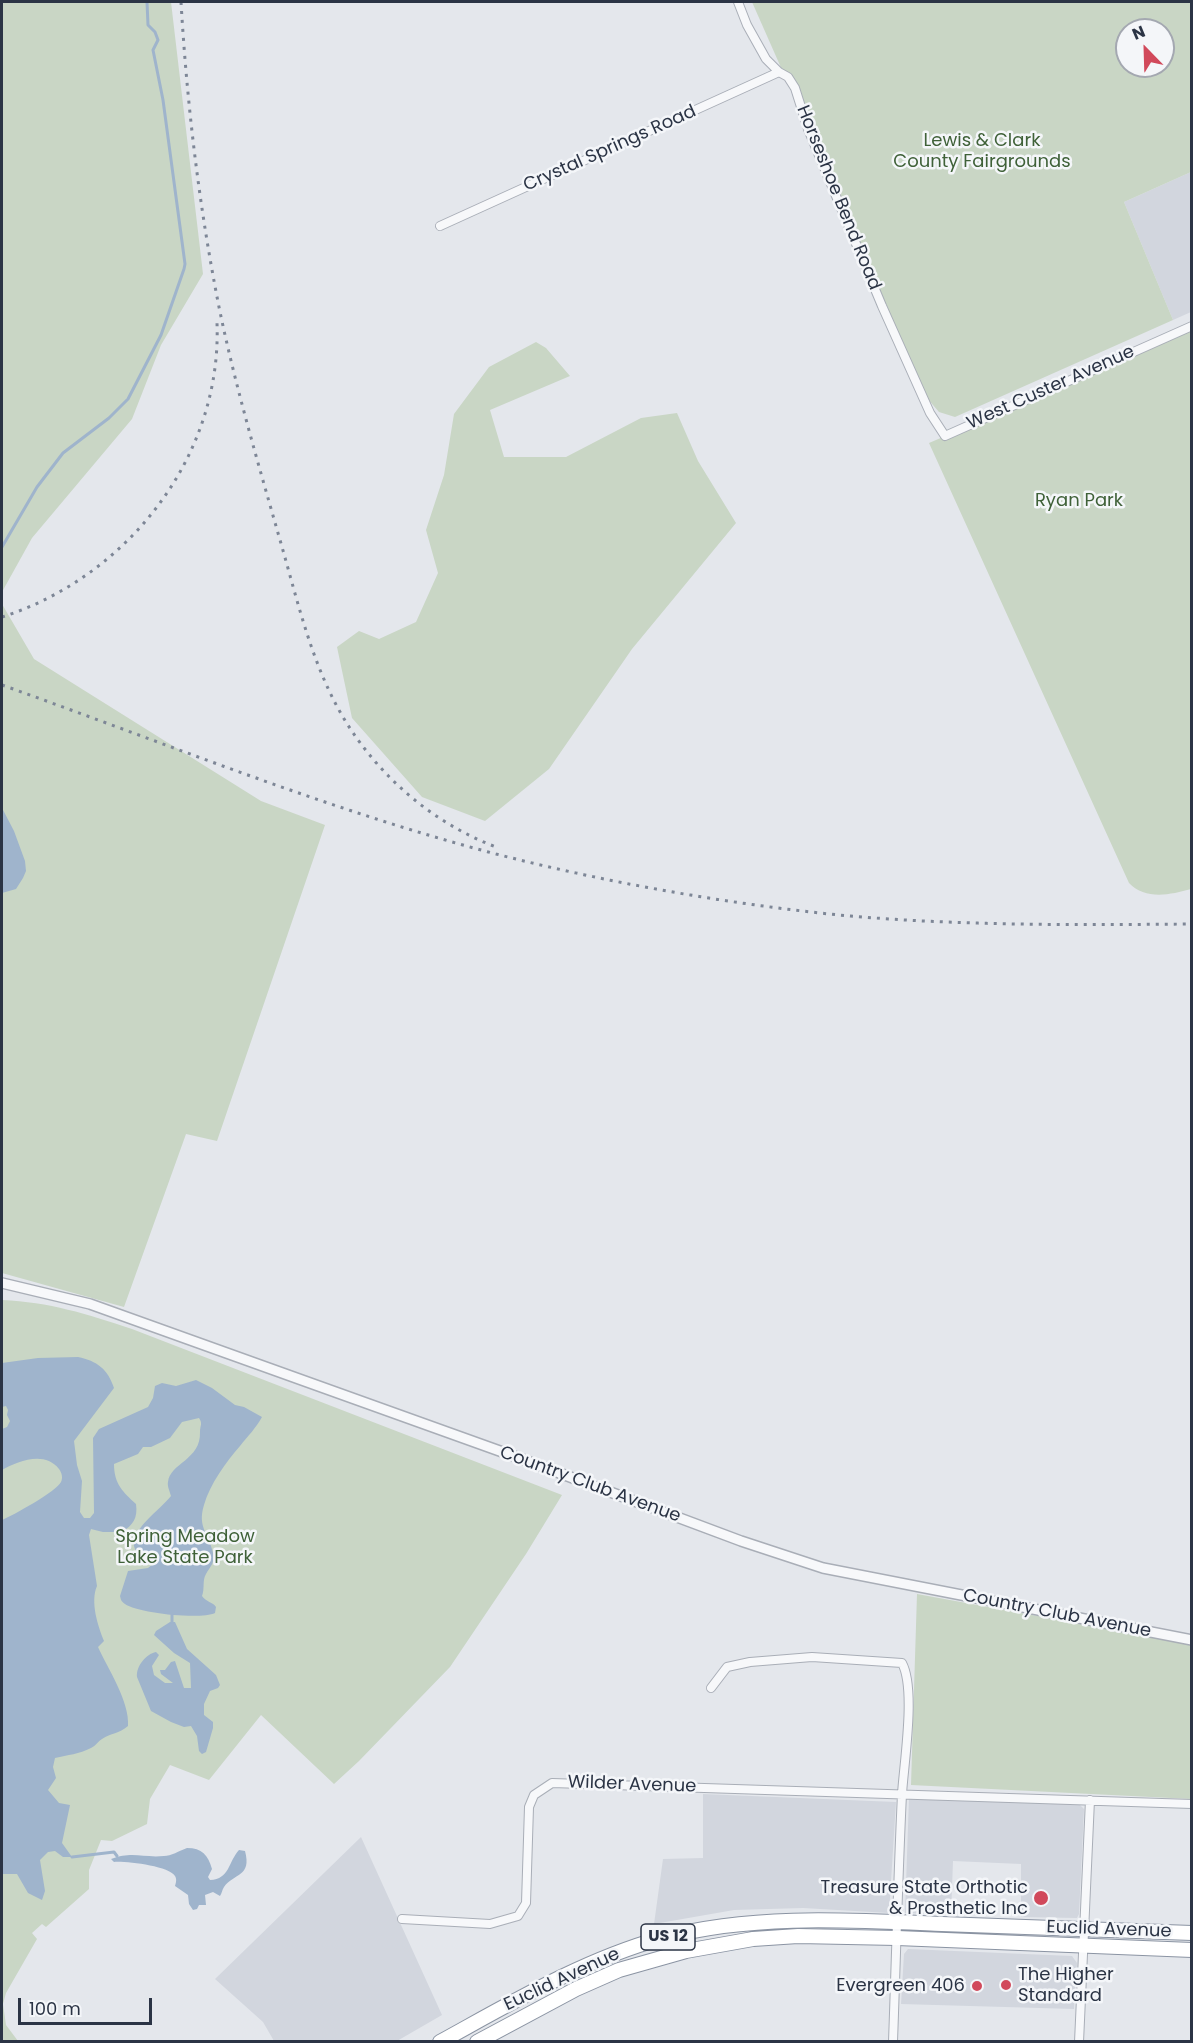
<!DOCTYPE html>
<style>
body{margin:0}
#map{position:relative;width:1193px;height:2043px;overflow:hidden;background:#e4e7ec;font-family:Poppins,sans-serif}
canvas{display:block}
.frame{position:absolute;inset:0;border:3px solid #2b3445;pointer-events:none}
.north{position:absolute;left:1115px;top:18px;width:60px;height:60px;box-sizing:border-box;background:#f4f6f9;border:2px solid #a4a8b1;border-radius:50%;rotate:337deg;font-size:16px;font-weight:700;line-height:24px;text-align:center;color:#2b3445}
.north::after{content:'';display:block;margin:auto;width:21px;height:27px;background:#d1495b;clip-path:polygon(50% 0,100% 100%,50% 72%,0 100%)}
.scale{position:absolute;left:18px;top:1998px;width:134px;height:27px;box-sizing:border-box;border:3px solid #2b3445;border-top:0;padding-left:8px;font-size:18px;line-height:21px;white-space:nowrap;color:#2b3445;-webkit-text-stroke:4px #f4f6f9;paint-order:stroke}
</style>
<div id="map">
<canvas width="1193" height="2043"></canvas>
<div class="frame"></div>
<div class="north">N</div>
<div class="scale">100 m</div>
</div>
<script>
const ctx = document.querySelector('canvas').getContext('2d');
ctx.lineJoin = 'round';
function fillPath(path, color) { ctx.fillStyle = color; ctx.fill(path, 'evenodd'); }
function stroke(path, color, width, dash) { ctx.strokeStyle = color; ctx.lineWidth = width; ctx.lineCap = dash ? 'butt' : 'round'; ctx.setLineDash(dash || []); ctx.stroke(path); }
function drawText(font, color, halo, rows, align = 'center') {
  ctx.font = font + ' Poppins,sans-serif'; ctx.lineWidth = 5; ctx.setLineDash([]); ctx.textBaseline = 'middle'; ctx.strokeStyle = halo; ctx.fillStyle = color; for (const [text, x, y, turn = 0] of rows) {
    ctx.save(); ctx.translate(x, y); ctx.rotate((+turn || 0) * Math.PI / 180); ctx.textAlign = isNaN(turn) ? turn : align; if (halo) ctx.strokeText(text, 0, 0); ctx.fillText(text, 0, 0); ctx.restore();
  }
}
const built = new Path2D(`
 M1191 172V312L1173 320 1124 202Z
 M703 1794 896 1802 889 1913 803 1908 734 1910 654 1924 663 1859 703 1858Z
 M909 1798 1079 1804 1084 1809 1079 1914 1077 1918 1021 1917V1864L953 1861 951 1915 905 1913Z
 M361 1837 442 2015 397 2041H274L263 2022 215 1979Z
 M908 1949 1072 1956 1077 1963 1074 2009 901 2004 904 1954Z`);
const green = new Path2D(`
 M2 2H171L203 274 161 345 132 419 32 538 2 592Z
 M752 2H1191V172L1124 202 1173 320 955 417 939 412 927 398ZM1127 30H1163V66H1127Z
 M1191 331V889C1170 895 1145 900 1129 883L929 443Z
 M536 342 546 348 570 376 490 410 504 457H566L641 418 677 413 698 461 736 523 632 649 549 769 485 821 422 797 352 718 337 647 359 631 379 639 416 622 438 573 426 530 444 475 454 414 489 367Z
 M2 604 34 659 261 801 325 825 217 1141 186 1134 124 1307 2 1273Z
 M2 1300C49 1302 87 1314 132 1329L562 1495 526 1554 450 1667 359 1761 334 1784 261 1715 209 1780 170 1765 150 1799 147 1824 112 1841 101 1840 89 1870V1889L46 1927 42 1924 32 1933 37 1939 6 1993 3 2004 6 2025 18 2041 2 2042Z
 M917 1594 1191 1644V1799L911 1785Z`);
const water = new Path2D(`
 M2 808 14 831 25 861 26 871 23 878 16 889 2 893Z
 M78 1357C97 1361 108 1369 114 1388L74 1441 77 1465 82 1481 80 1512 84 1518H90L94 1513 93 1438 99 1429 148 1407 153 1398 155 1386 162 1383 176 1386 196 1380 212 1388 235 1405 244 1407 262 1417C256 1428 248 1436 240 1446 226 1462 210 1484 204 1505 197 1528 209 1533 213 1553 215 1564 210 1566 206 1574 202 1580 205 1589 202 1596 206 1602 213 1602 216 1607L215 1613C200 1620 137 1613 125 1604 121 1601 121 1600 120 1596L128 1571 148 1568 153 1564C148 1558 139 1556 135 1549 127 1532 161 1509 171 1496 170 1492 167 1486 168 1482 170 1463 201 1460 200 1432 200 1425 203 1424 199 1418L182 1422 170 1438 151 1447H143L138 1454 114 1464C114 1484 123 1492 136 1504 138 1518 133 1525 122 1532H103L91 1529 89 1535 97 1586C90 1602 98 1626 104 1641L98 1647C108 1669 130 1702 128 1726 119 1734 111 1733 102 1739 98 1741 96 1746 91 1748 79 1754 68 1755 55 1758L53 1767 56 1778 48 1790 59 1803 70 1805 62 1843 72 1857H63L55 1851 48 1852 40 1860 45 1891 42 1900 28 1893 17 1874H2V1520C12 1516 57 1491 61 1482 63 1478 62 1473 59 1469 44 1450 17 1462 2 1470V1429L7 1427 10 1421 7 1415 8 1410 6 1406 2 1407V1363L38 1358Z
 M170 1622H175L187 1649 216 1675 220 1685 218 1688 210 1691 204 1704V1715L213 1722V1728L206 1752 202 1754 199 1751 197 1736 191 1726 184 1727 171 1722 151 1711 137 1677C136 1666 146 1654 156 1652L159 1655 152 1666 154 1675 165 1683H173L161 1674 160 1670H165L171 1662 175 1661 184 1688H191L190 1663 174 1653 154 1635 156 1631Z
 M187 1848C202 1848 208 1855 212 1869L208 1877 210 1880C230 1879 228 1862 239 1850L245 1851C252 1877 234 1873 224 1887 222 1890 222 1893 220 1896L213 1892 205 1895 206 1905H199L197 1909 193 1910 189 1904 188 1895 175 1886C176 1883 177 1879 175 1876 169 1866 126 1861 114 1862L111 1859C133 1851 142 1858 164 1856 171 1856 179 1851 187 1848Z`);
const stream = new Path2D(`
 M2 547 37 487 63 453 109 418 128 399 161 335 184 269 185 264 163 100 153 50 158 40 155 32 148 25 147 2
 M172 1615V1622
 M72 1857 114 1852 117 1856`);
const minor = new Path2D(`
 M738 2 747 25 766 59 779 72 788 77 795 88 808 129 882 306 930 413 945 436 1192 326
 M440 226 779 72
 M711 1688 727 1667 750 1662 812 1657 902 1663C916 1689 904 1762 902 1794 898 1877 896 1959 893 2042
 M402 1919 490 1924 518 1916 526 1903 529 1807 534 1795 552 1783 1192 1804
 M1079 2042 1090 1800`);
const tertiary = new Path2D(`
 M2 1283 90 1304 522 1459 741 1541 823 1568 1192 1640`);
const trunk = new Path2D(`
 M440 2042C511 2003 583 1960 662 1938 752 1914 849 1920 942 1924 1025 1927 1108 1930 1192 1933
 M477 2042 576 1989 619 1970 686 1951 753 1939 798 1936 897 1938 1192 1950`);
const rail = new Path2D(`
 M181 2C187 104 199 206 219 307 235 385 258 463 280 540 298 602 312 667 346 722 381 778 433 823 496 847
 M2 617C127 577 222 457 217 323
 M2 685C165 743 328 810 496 854 605 882 717 902 829 914 949 926 1071 925 1192 924`);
const markers = [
 [1041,1898,8,"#d1495b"],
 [1006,1985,6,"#d1495b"],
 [977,1986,6,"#d1495b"]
];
const shields = [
 [668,1937,54]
];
const shieldNames = [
 ["US 12",668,1937]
];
const parkNames = [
 ["Lewis & Clark",982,141],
 ["County Fairgrounds",982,162],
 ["Ryan Park",1079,501],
 ["Spring Meadow",185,1537],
 ["Lake State Park",185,1558]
];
const streetNames = [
 ["Crystal Springs Road",610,149,-24],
 ["Horseshoe Bend Road",838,198,68],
 ["West Custer Avenue",1051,388,-24],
 ["Country Club Avenue",590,1485,20],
 ["Country Club Avenue",1057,1614,11],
 ["Wilder Avenue",632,1785,2],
 ["Euclid Avenue",1109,1930,2],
 ["Euclid Avenue",562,1980,-25]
];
const poiNames = [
 ["Treasure State Orthotic",1028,1888],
 ["& Prosthetic Inc",1028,1909],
 ["The Higher",1018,1975,"left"],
 ["Standard",1018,1996,"left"],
 ["Evergreen 406",965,1986]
];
fillPath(built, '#d2d6de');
fillPath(green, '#c9d6c5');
fillPath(water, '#9fb4cc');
stroke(stream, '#9fb4cc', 3);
stroke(minor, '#a9aeb7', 10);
stroke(tertiary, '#a9aeb7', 12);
stroke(trunk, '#8b94a3', 16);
stroke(minor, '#f7f8fa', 8);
stroke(tertiary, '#f7f8fa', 9);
stroke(trunk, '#fff', 14);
stroke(rail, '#7d8696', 3, [3, 6]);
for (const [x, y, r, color] of markers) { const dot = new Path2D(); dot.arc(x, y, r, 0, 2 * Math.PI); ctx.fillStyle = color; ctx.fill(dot); stroke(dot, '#f4f6f9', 2); }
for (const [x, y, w] of shields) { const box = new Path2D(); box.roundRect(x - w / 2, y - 13, w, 26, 4.5); ctx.fillStyle = '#f4f6f9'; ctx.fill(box); stroke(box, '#2b3445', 1.5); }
drawText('bold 16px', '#2b3445', null, shieldNames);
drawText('18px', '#3f6138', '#f4f6f9', parkNames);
drawText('18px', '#2b3445', '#f4f6f9', streetNames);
drawText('18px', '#2b3445', '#f4f6f9', poiNames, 'right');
</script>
